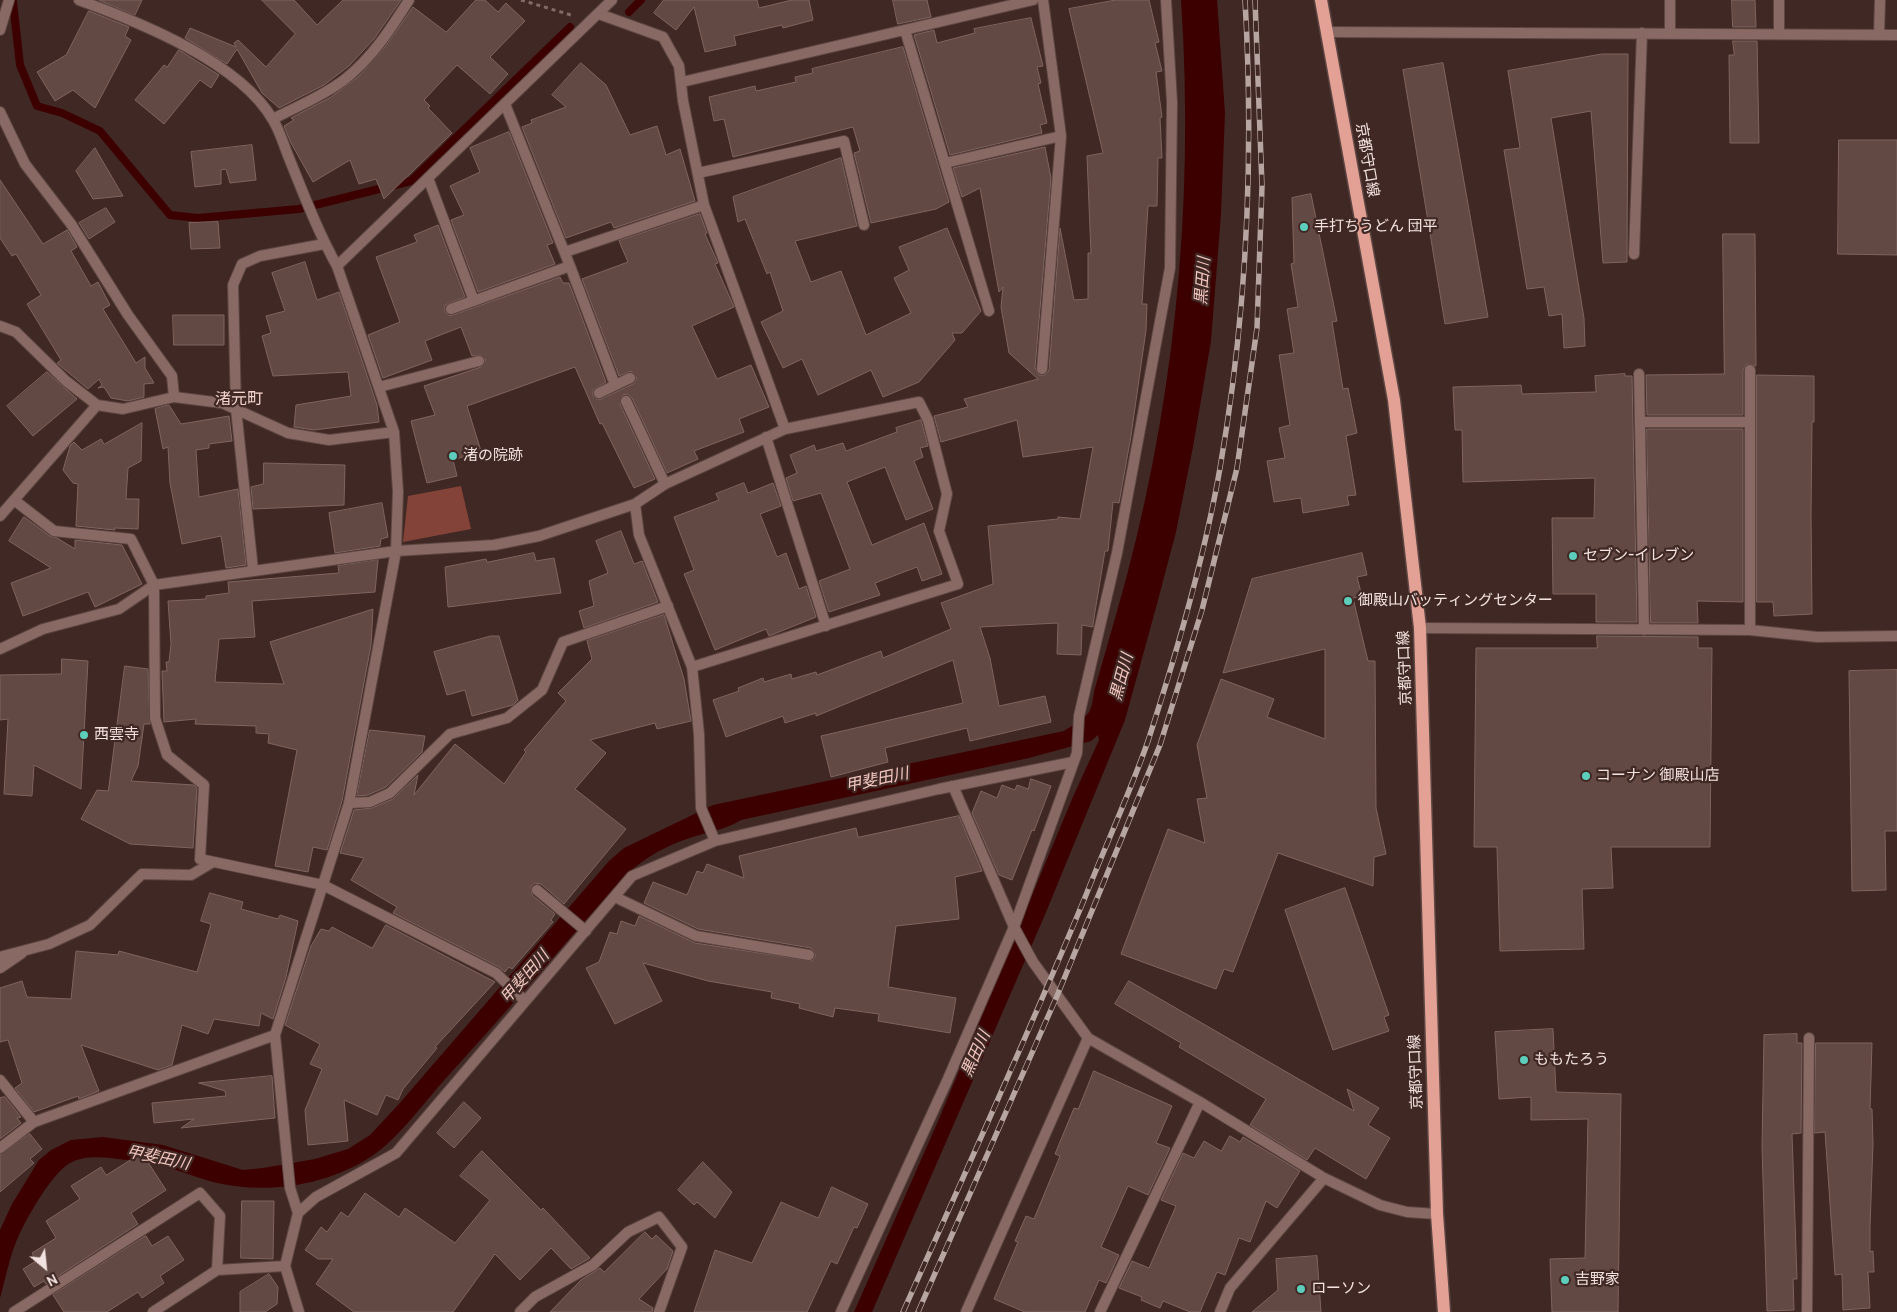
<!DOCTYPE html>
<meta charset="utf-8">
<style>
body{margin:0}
#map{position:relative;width:1897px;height:1312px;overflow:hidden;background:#402824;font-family:Cabin,sans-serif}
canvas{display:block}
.north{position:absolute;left:20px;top:1242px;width:50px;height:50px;-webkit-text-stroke:4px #402824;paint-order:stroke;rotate:152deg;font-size:14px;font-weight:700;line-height:20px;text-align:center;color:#f3e3e0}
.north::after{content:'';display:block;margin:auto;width:18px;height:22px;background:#f3e3e0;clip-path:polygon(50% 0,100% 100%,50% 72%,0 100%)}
</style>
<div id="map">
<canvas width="1897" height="1312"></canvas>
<div class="north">N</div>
</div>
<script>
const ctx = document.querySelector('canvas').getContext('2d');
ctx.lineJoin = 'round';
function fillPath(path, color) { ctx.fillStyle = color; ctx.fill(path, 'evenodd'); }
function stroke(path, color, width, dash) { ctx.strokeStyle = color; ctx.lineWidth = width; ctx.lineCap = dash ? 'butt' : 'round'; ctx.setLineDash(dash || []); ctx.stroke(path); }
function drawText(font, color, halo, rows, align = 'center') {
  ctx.font = font + ' Cabin,"Noto Sans JP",sans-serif'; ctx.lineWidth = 4.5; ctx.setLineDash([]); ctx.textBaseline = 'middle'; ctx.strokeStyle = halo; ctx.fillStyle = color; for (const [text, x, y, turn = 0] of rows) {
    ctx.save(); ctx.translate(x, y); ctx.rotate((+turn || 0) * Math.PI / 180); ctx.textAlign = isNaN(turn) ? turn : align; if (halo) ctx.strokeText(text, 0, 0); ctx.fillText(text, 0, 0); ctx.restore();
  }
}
const green = new Path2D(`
 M461 486 471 529 403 542 408 496Z`);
const water = new Path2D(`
 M1181 0H1217L1225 113 1221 214 1211 341 1193 447 1176 532 1157 604 1125 720 1044 917 872 1312H854L939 1119 1072 799 1099 740 1098 735 1091 741 1029 758 741 820C727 829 712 831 696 836 669 844 646 856 625 876 566 942 508 1010 448 1076 425 1101 400 1137 372 1156 327 1186 265 1195 213 1182 195 1177 178 1170 160 1165 150 1162 138 1162 127 1160 110 1158 88 1154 72 1162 53 1171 29 1214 20 1233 10 1253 6 1277 0 1298V1230L12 1204 39 1160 51 1150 71 1140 103 1137 163 1145 243 1170 263 1168 315 1159 348 1149 370 1135 398 1105 609 861 624 848 713 805 1064 731C1071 726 1087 718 1090 710 1093 704 1093 695 1095 688 1102 664 1109 639 1116 615 1174 415 1195 207 1181 0Z`);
const stream = new Path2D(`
 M13 2 20 65 37 106 62 113 100 131 170 215 198 218 299 209 411 181 570 27
 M629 12 641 0`);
const building = new Path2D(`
 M99 0H142L135 15Z
 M262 0H294L317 25 343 0H401L374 39 349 66 324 85 279 108 262 93 237 49 227 64 185 38 190 28 236 47 234 43 238 40 266 67 295 34Z
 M476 0H485L498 12 506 3 525 21 490 57 508 74 490 94 457 65 424 100 430 106 428 108 452 133 384 199 376 179 359 184 350 160 313 182 291 143 284 126 294 120 291 118 331 97 358 77 385 47 413 7 446 32Z
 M664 0H757L759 8 792 0H809L813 20 783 28 782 25 734 36 736 45 705 52 694 7 676 30 654 13Z
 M893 0H927L931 17 898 24Z
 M1116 0H1149L1159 42 1155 43 1162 71 1156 72 1162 117 1160 118 1162 158H1158L1157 206H1148L1142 304H1147L1146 330 1131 436 1119 503 1113 502 1108 551H1105L1093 624V627L1082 625 1081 655 1057 654 1058 623 980 627 990 658 999 706 1045 696 1051 722 970 741 967 728 885 748 888 762 831 777 821 736 963 703 953 660 816 716V713L785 723 783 716 726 737 713 700 739 691 738 688 763 678 764 682 791 674 792 679 816 672 817 675 881 651 883 658 951 629 941 603 993 584 988 526 1058 519V517L1080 519 1093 447 1023 457 1017 420 941 442 934 416 968 407 964 399 1038 379 1009 353 1001 307 1003 287 999 292 980 188 962 197 953 168 1045 147 1051 178 1035 368 1039 375H1045L1049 370 1060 228 1074 300 1088 299V253H1091L1087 156 1103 153 1069 9Z
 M1732 0H1755L1756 27H1733Z
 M89 11 129 27 125 36 131 40 95 108 73 90 55 101 37 72 66 55Z
 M1031 18 1043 66 1037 67 1041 83 1038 84 1047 123 1040 125 1042 133 950 155 914 35 934 30 937 43 975 33 974 29Z
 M1733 41H1757L1759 143H1730L1729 55H1734Z
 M903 47 949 202 936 209 871 223 854 153 860 151 853 127 733 157 724 119 714 121 709 97 755 86 756 91 796 82 795 77 813 73 812 69Z
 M179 50 219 75 211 88 200 80 164 124 135 100 164 65 167 67Z
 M1602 54H1628L1627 262 1603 263 1591 111 1551 118 1584 318 1585 346 1564 348 1562 314 1549 316 1544 287 1527 289 1504 150 1520 148 1508 71Z
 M581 63 606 85 630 135 657 126 666 155 680 149 695 201 614 228 611 222 566 238 522 127 532 123 531 120 566 107 552 95Z
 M1443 63 1488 317 1445 324 1403 70Z
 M509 132 553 243 547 245 555 264 478 292 451 220 464 215 450 186 480 172 470 148Z
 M1839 140H1897V255L1838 254Z
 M252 145 256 180 230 183 226 169 221 170V184L195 187 191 152Z
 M95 148 123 196 93 199 76 171Z
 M841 158 857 226 795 241 811 282 841 271 866 335 911 313 894 278 909 270 899 247 947 228 981 311 962 333H952L955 340 919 382 883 397 871 370 818 395 802 359 783 368 761 322 783 311 770 272 767 274 745 219 738 222 733 197Z
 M0 180 43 244 67 230 77 247 71 251 91 286 98 282 110 305 103 309 136 363 145 357V368L154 383 144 384V397L128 401 111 398 104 387 98 388 102 385 99 379 88 389 57 363 61 360 27 304 41 295 16 254 12 256 0 238Z
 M1311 194 1337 321 1332 322 1343 389 1348 388 1357 433 1346 436 1356 495 1347 496 1349 505 1303 513 1301 498 1274 502 1267 461 1285 458 1279 428 1290 425 1279 355 1294 353 1287 309 1298 307 1291 264 1294 263 1292 198Z
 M106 208 115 222 89 239 79 223Z
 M700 214 707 233 705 234 718 263 715 264 734 307 692 326 717 379 751 365 769 407 739 419 744 432 694 451 698 459 667 473 632 398 627 394 623 395 620 404 655 479 634 488 602 423 600 424 575 367 467 406 481 451 453 460 457 476 427 483 411 421 435 415 424 386 481 367 486 360 481 355 472 356 461 327 425 341 432 360 383 378 368 335 400 322 376 257 417 242 414 235 438 225 465 297 445 305V312L450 316 560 277 563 283H569L606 382 593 390V396L599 400 633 384 637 378 631 371 619 376 582 279 628 262 619 241Z
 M218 222 220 248 191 249 189 223Z
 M1723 234H1755L1756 366 1747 364 1743 370V415H1647L1646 375 1724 374Z
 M305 262 317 300 339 292 377 405 379 422 314 430 294 427 296 405 351 396 348 372 273 376 262 336 271 333 266 316 285 311 272 273Z
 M173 315H224V345H174Z
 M47 372 77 399 33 436 7 406Z
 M1625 374V376H1632L1637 622H1596V594H1553L1552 518H1594L1595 478 1463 482 1462 430H1455L1453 387 1521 385 1522 394 1596 392 1595 376Z
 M1757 375 1814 376V422H1812L1811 513 1812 614 1774 616 1773 602H1757Z
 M169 405 181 424 229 416 232 441 209 444V448L196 450 199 497 238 489 246 565 226 568 221 536 182 544 170 483 168 447 163 449 155 409Z
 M921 420 928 446 920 448 923 457 914 461 933 509 906 520 885 467 847 482 872 545 924 523 942 574 922 581 917 567 875 583 880 595 829 612 819 581 850 569 821 493 793 501 786 478 797 473 790 455 814 445 816 451 843 443 846 451 897 432 896 428Z
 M142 423 141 461 128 468 126 499H139L138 529 114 528 115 530 76 526 78 484 73 483 63 470 70 446 74 442 82 450 101 439 104 444Z
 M1647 429H1743V602L1697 601 1698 623H1651Z
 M264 463 345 465 344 505 253 509 251 487 263 484Z
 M744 483 748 493 773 483 781 506 760 514 777 557 786 553 799 589 806 586 816 617 769 636 766 629 715 650 684 574 694 570 674 517 719 500 716 494Z
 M382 503 388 537 381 539 380 546 335 553 329 513Z
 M24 517 50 536 57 538 75 549V540L122 545 142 584 95 607 88 592 23 616 11 583 51 568 9 541Z
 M621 531 634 564 642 561 658 602 584 628 579 611 594 606 589 581 608 573 596 541Z
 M534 553 536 561 554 558 561 593 448 607 445 567 486 559 487 562Z
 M1362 553 1367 575 1357 577 1362 596 1353 598 1368 661H1375L1376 808 1386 854 1374 857 1373 886 1278 853 1233 972 1224 969 1216 989 1121 954 1168 829 1205 843 1197 799 1207 798 1197 745 1221 679 1274 699 1267 717 1325 739V649L1223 673 1252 579Z
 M378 560 375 592 252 601 255 637 219 639 215 682 284 684 270 642 373 609 371 645 342 801 327 850 313 847 308 872 275 866 297 750 268 743 269 734 256 733V726L195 724 196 719 164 722 162 671H167L166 662H169L171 644 168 601 206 599V596L229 593 228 582 339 573 338 566Z
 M664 615 684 679 691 721 657 729 655 723 590 740 606 753 575 789 626 829 564 904 541 884 535 883 531 886 532 895 555 914 551 920 553 922 512 969 509 967 505 972 499 967 393 913 397 907 351 880 364 858 340 853 354 810 372 808 393 799 418 775 414 795 455 744 504 784 526 752 524 750 566 701 558 693 592 659 587 641Z
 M491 636H499L518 700 513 705 472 716 465 690 447 695 434 652Z
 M1597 636 1698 637V648H1712L1710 847H1611L1613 888 1582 889 1584 949 1500 951 1497 847H1474L1476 648H1597Z
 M62 659 88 661 81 789 34 765 32 796 4 794 8 719 0 720V675L61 674Z
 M125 666 148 669 150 724H144L138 766 131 781 194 785 197 788 193 848 130 844 81 819 97 790 108 791Z
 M1897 670V831H1885L1886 890 1852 891 1849 671Z
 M370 730 425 736 422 752 386 787 368 795 357 796Z
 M1031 779 1051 786 1034 831 1032 830 1012 880 999 875 972 813 981 791 997 798 1002 785 1015 790 1017 785 1028 789Z
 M959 816 982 871 955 877 959 919 896 926 888 987 956 998 950 1033 878 1021 879 1014 835 1008 833 1017 799 1008 800 1004 771 998 772 992 708 981 643 963 662 1001 615 1024 586 968 599 962 610 932 617 934 621 921 635 926 639 916 695 943 812 961 816 956 811 948 698 929 644 903 653 882 687 895 697 871 703 873 707 864 744 878 739 856 856 828 858 837Z
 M1345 888 1389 1015 1384 1017 1389 1031 1333 1050 1285 910Z
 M210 893 243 902 241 909 278 919 280 915 298 921 286 977 273 1019 261 1013 259 1026 214 1019 208 1034 182 1025 172 1065 158 1070 81 1045 99 1091 79 1099 78 1096 34 1112 15 1088 22 1083 8 1040 0 1042V988L22 981 27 997 71 999 76 951 118 955 119 951 197 972 211 924 201 921Z
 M386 925 495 982 435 1047 437 1048 403 1089 398 1100 386 1095 377 1115 344 1100 348 1141 308 1145 305 1110 322 1069 310 1064 320 1044 285 1025 311 946 321 929 329 931 332 927 372 948Z
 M1129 981 1354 1111 1347 1089 1379 1108 1368 1125 1390 1138 1366 1179 1315 1148 1307 1160 1250 1125 1266 1099 1179 1047 1181 1043 1115 1004Z
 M1553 1029 1556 1092 1621 1094 1618 1312H1552L1550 1259 1585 1258 1588 1119 1531 1120V1097L1499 1099 1495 1032Z
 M1797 1034V1043H1802L1801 1133 1792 1134 1797 1279H1793L1794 1310 1767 1311 1762 1147 1764 1035Z
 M1816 1043H1872L1870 1109H1872L1873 1143 1870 1227V1252L1873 1251 1874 1272H1868L1870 1308 1843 1310 1842 1274 1835 1275 1825 1132 1815 1133Z
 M1094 1071 1172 1106 1156 1143 1170 1148 1148 1195 1128 1186 1101 1247 1119 1255 1106 1283 1099 1280 1085 1312H1025L994 1299 1018 1242 1015 1241 1026 1216 1034 1219 1060 1156 1055 1154 1074 1108 1078 1109Z
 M272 1076 275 1118 181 1128 194 1119 154 1123 152 1103 226 1096 225 1091 199 1083Z
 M5 1097 21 1117 17 1118 21 1123 0 1139V1098Z
 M464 1102 481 1118 454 1148 437 1133Z
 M30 1134 42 1149 30 1159 34 1163 0 1192V1155Z
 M1230 1136 1240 1142 1243 1137 1300 1171 1277 1208 1266 1201 1250 1242 1239 1238 1225 1275 1217 1272 1200 1312H1190L1163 1301 1160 1308 1141 1300 1142 1297 1119 1288 1132 1261 1149 1268 1176 1206 1161 1200 1183 1153 1194 1158 1204 1141 1221 1151Z
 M482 1151 541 1210 543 1208 590 1258 571 1269 551 1248 520 1280 495 1254 453 1312H354L316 1284 333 1259H318L305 1250 321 1227 327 1232 341 1212 348 1217 365 1193 399 1217 405 1208 455 1243 490 1200 460 1176Z
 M142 1153 166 1190 131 1213 138 1224 46 1284 44 1281 34 1287 23 1269 36 1261 32 1253 56 1238 46 1221 80 1199 71 1186 101 1167 106 1175Z
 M703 1162 732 1192 715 1218 697 1202 694 1205 678 1190Z
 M832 1187 868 1204 857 1228 854 1227 837 1264 831 1261 807 1312H694L715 1250 752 1263 781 1202 818 1218Z
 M242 1201H274L273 1259 241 1258Z
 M645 1232 652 1239 656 1235 673 1251 667 1269 639 1299 653 1308 652 1312H550L581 1280 600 1268 604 1272Z
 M146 1236 152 1246 168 1236 184 1260 160 1276 164 1283 142 1298 138 1292 107 1312H64L53 1295Z
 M1317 1256 1321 1312H1252L1278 1290 1276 1259Z
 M269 1274 278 1287 277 1304 265 1312H240V1292Z`);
const path = new Path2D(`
 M521 0 571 15`);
const service = new Path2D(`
 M0 30 9 0
 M0 112 25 164 71 224 128 315 172 376 174 397
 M626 401 665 484
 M953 786 1014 927
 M349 803 370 802 390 793 450 734 507 718 542 690 563 642 668 606
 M537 890 586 931
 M615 897 696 936 809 955`);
const minor = new Path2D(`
 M79 0C139 22 240 62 273 120 280 131 284 146 289 158 304 195 318 232 337 266L394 432 398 492 396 551 349 803 275 1035 290 1188 298 1213 285 1266 299 1312
 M1779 0V34
 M599 14 663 37 679 66 683 101 704 205 785 429
 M905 30 989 311
 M1327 32 1897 35
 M1670 34V0
 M1879 35 1880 0
 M682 82 1033 0
 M505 104 570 266 615 385
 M273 119C296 107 323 96 344 80 372 58 390 30 409 0
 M945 163 1061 136
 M698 173 844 141 864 225
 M428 178 474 301
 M565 252 704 205
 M1634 254 1642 33
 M337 266 612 0
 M451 309 570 266
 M0 326 16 332 66 381 97 405 123 409 174 397 222 403 288 433 329 440 394 432
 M1042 369 1061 136 1043 0
 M1750 370V630
 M1639 374 1644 630
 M379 387 479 361
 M599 393 630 378
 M1640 422H1750
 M766 437 826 626
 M14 500 54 531 131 539 154 585 155 718 167 755 204 785 200 859 323 885 496 973 525 1001
 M635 504 639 535 692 667 699 734 701 808 715 841
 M0 516 97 405
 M253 570 236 409 233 285 242 264 260 256 324 244
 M1420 628 1750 630 1817 637 1897 636
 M0 649 43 629 119 609 154 585 396 551 494 545 539 536 635 504 665 484 785 429 919 402 928 420 947 494 939 531 958 584 692 667
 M1014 927 1033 962 1088 1038 1200 1102 1324 1178 1380 1205 1407 1212 1437 1214
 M0 957 49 944 90 925 142 874 191 875 213 862
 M0 968 22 953
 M0 1080 34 1122
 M0 1148 34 1122 275 1035
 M298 1213 316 1197 396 1153 632 876 715 841 939 789 1073 762
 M14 1312 200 1193 220 1216 217 1270
 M153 1312 217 1270 285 1266
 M520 1312 535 1297 593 1265 628 1232 659 1217 682 1247 659 1312
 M841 1312 947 1081 1014 927 1077 753 1079 716 1117 553 1170 268 1172 102 1166 0
 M966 1312 1088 1038
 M1100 1312 1200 1102
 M1220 1312 1230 1288 1324 1178
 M1807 1312 1809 1038`);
const primary = new Path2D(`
 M1321 0 1394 400 1420 628 1437 1214 1444 1312`);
const rail = new Path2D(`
 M903 1312C965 1173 1028 1035 1086 895 1106 844 1130 793 1148 741 1177 652 1204 560 1220 468 1247 313 1254 156 1245 0
 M918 1312 1057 996 1160 745 1202 610 1237 468 1257 328 1262 186 1255 0`);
const markers = [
 [1304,227,5,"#5ccebb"],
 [453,456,5,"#5ccebb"],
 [1573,556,5,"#5ccebb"],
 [1348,601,5,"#5ccebb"],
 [84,735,5,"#5ccebb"],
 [1586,776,5,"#5ccebb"],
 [1524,1060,5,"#5ccebb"],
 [1565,1280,5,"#5ccebb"],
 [1301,1289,5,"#5ccebb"]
];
const streetNames = [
 ["京都守口線",1367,160,80],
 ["京都守口線",1405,668,-92],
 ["京都守口線",1416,1072,-92]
];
const poiNames = [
 ["手打ちうどん 団平",1314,227],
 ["渚の院跡",463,456],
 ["セブン-イレブン",1583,556],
 ["御殿山バッティングセンター",1358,601],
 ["西雲寺",94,735],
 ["コーナン 御殿山店",1596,776],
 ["ももたろう",1534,1060],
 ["吉野家",1575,1280],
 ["ローソン",1311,1289]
];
const waterNames = [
 ["黒田川",1203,281,-86],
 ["黒田川",1122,677,-75],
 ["甲斐田川",877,780,-12],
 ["甲斐田川",525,977,-49],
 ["黒田川",976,1054,-66],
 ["甲斐田川",158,1158,12]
];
const neighbourhoodNames = [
 ["渚元町",239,399]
];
fillPath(green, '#844338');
fillPath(water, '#3d0000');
stroke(stream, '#3d0000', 8);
fillPath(building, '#624944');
stroke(building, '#7f645f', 1);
stroke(service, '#5d4642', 12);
stroke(minor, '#5d4642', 12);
stroke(primary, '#5d4642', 15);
stroke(path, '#806b67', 3, [4, 4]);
stroke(service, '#896963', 10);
stroke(minor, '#896963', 10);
stroke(primary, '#e3a094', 12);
stroke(rail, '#b7a5a1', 5.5);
stroke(rail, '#402824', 4, [11]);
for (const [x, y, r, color] of markers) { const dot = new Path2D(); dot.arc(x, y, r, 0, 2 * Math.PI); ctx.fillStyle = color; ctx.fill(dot); stroke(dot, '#402824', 2); }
drawText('15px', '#f3e3e0', '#402824', streetNames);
drawText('15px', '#f3e3e0', '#402824', poiNames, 'left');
drawText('italic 16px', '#f3c8c0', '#402824', waterNames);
drawText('16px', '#f4d4ce', '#402824', neighbourhoodNames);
</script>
